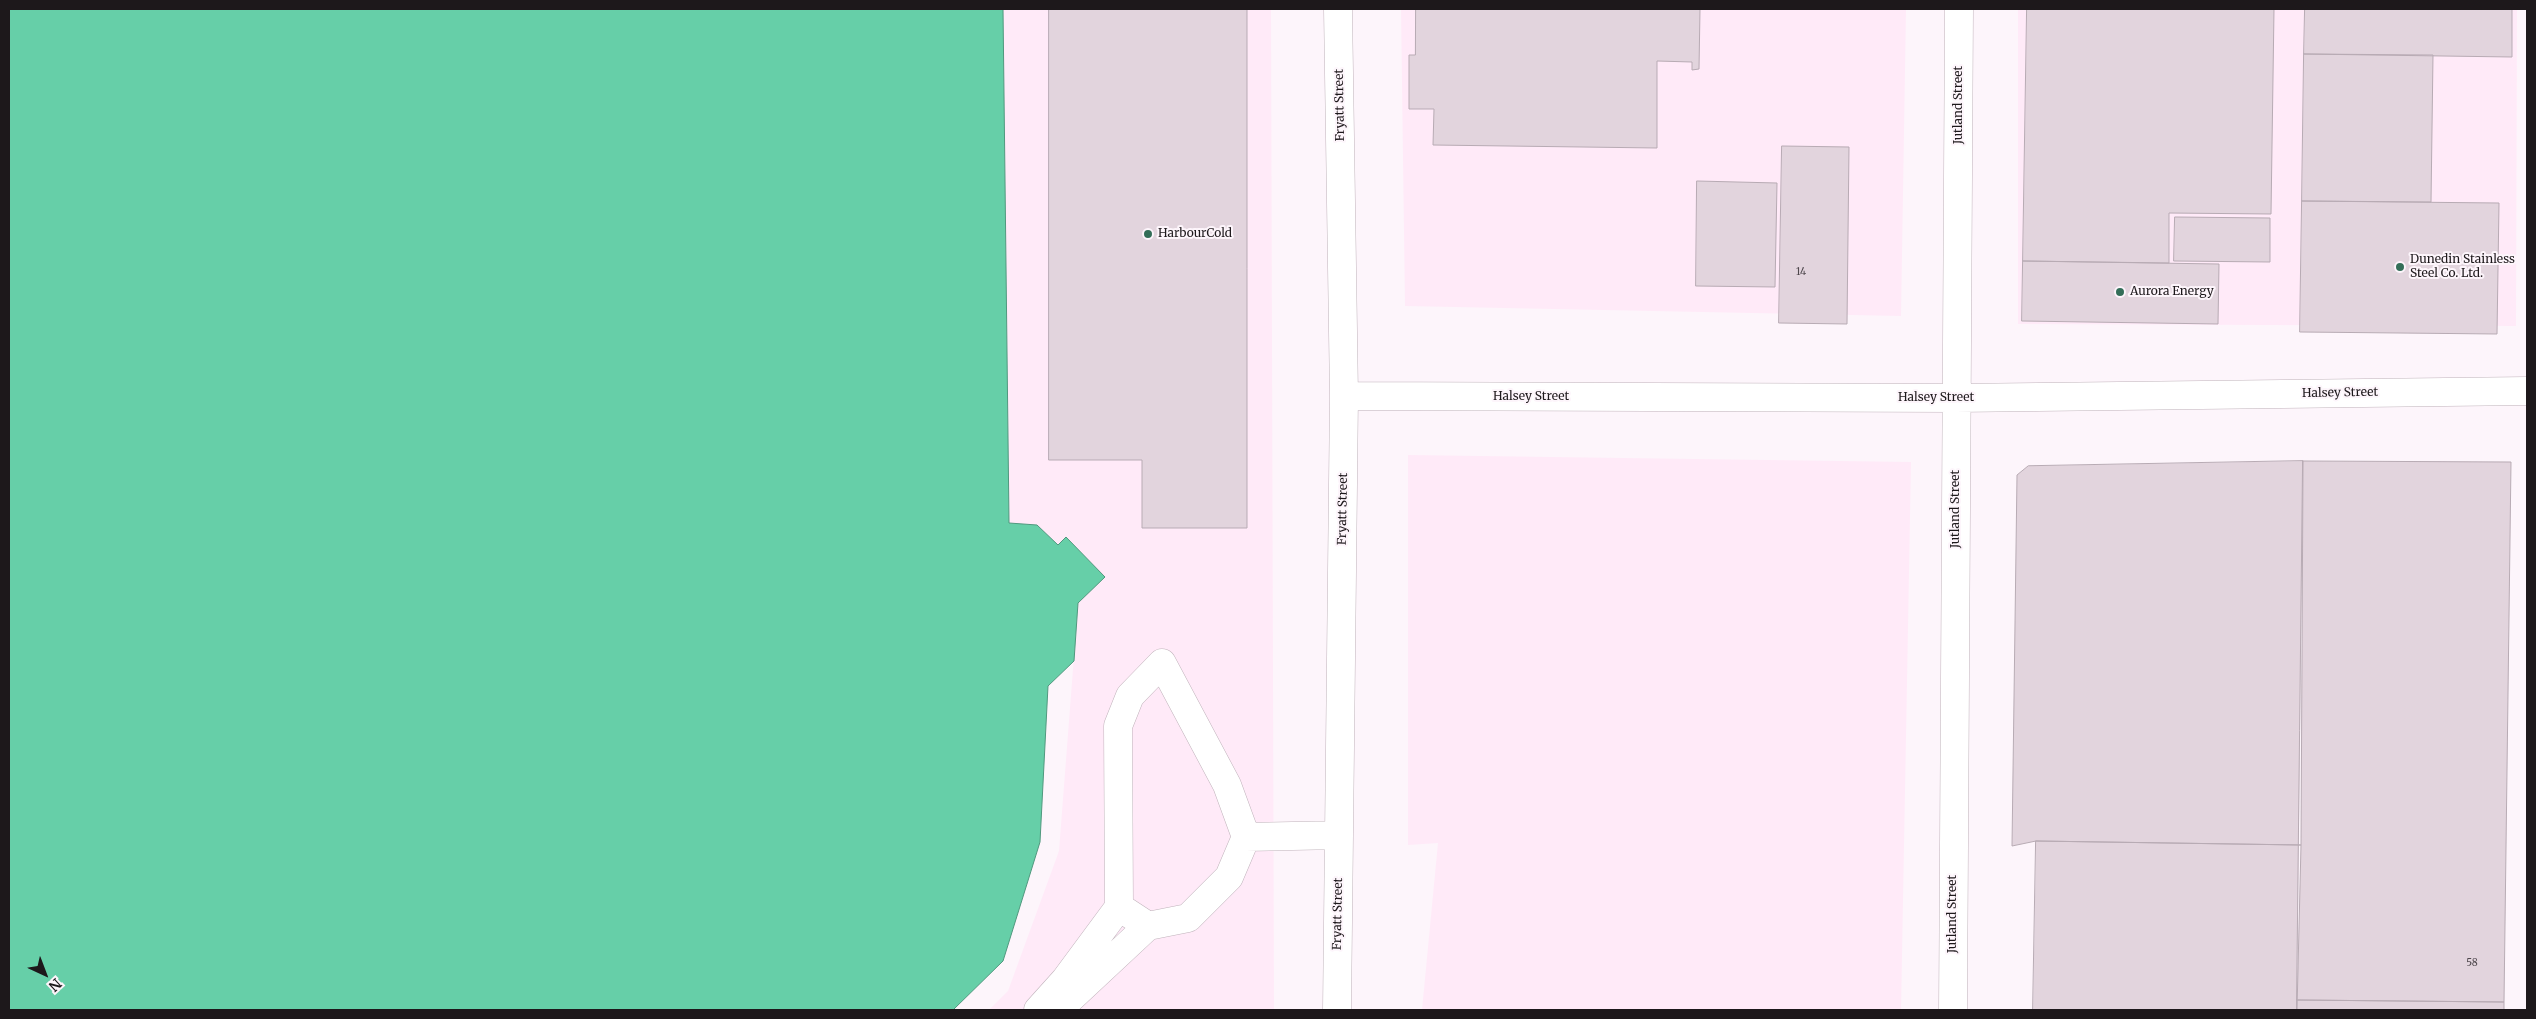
<!DOCTYPE html>
<style>
body{margin:0}
#map{position:relative;width:2536px;height:1019px;overflow:hidden;background:#fdf5fb;font-family:Merriweather,serif}
canvas{display:block}
.frame{position:absolute;inset:0;border:10px solid #1d181b;pointer-events:none}
.north{position:absolute;left:20px;top:949px;width:50px;height:50px;-webkit-text-stroke:4px #fdf5fb;paint-order:stroke;rotate:137deg;font-size:14px;font-weight:700;line-height:20px;text-align:center;color:#1d181b}
.north::after{content:'';display:block;margin:auto;width:18px;height:22px;background:#1d181b;clip-path:polygon(50% 0,100% 100%,50% 72%,0 100%)}
</style>
<div id="map">
<canvas width="2536" height="1019"></canvas>
<div class="frame"></div>
<div class="north">N</div>
</div>
<script>
const ctx = document.querySelector('canvas').getContext('2d');
ctx.lineJoin = 'round';
function fillPath(path, color) { ctx.fillStyle = color; ctx.fill(path, 'evenodd'); }
function stroke(path, color, width, dash) { ctx.strokeStyle = color; ctx.lineWidth = width; ctx.lineCap = dash ? 'butt' : 'round'; ctx.setLineDash(dash || []); ctx.stroke(path); }
function drawText(font, color, halo, rows, align = 'center') {
  ctx.font = font + ' Merriweather,serif'; ctx.lineWidth = 4; ctx.setLineDash([]); ctx.textBaseline = 'middle'; ctx.strokeStyle = halo; ctx.fillStyle = color; for (const [text, x, y, turn = 0] of rows) {
    ctx.save(); ctx.translate(x, y); ctx.rotate((+turn || 0) * Math.PI / 180); ctx.textAlign = isNaN(turn) ? turn : align; if (halo) ctx.strokeText(text, 0, 0); ctx.fillText(text, 0, 0); ctx.restore();
  }
}
const built = new Path2D(`
 M1003 9H1271L1274 1010H989L1008 991 1059 851 1078 604 586 1010 1037 525 1009 523Z
 M1401 9H1906L1901 316 1405 306Z
 M2018 9H2517L2516 326 2018 324Z
 M1408 455 1911 462 1901 1010H1422L1438 843 1408 845Z`);
const water = new Path2D(`
 M9 9H1003L1009 523 1037 525 1058 545 1066 537 1105 577 1078 603 1074 661 1048 686 1040 842 1003 961 953 1010H9Z`);
const building = new Path2D(`
 M1049 9H1247V528H1142V460H1049Z
 M1416 9H1700L1699 69 1692 70V62L1657 61V148L1433 145 1434 109H1409V55H1415Z
 M2027 9H2274L2271 214 2169 213V263L2023 261Z
 M2305 9H2512V57L2304 54Z
 M2304 54 2433 55 2431 202 2302 201Z
 M1782 146 1849 147 1847 324 1779 323Z
 M1697 181 1777 183 1775 287 1696 286Z
 M2302 201 2499 203 2497 334 2300 332Z
 M2175 217 2270 218V262L2174 261Z
 M2023 261 2219 264 2218 324 2022 321Z
 M2303 461 2511 462 2504 1002 2297 1000Z
 M2303 461 2301 845 2036 841 2012 846 2017 475 2028 466Z
 M2036 841 2301 845 2297 1010H2033Z
 M2297 1000 2504 1002V1010H2297Z`);
const minor = new Path2D(`
 M1344 396 1956 398 2527 391
 M1162 663 1227 785 1246 837 1229 877 1188 918 1148 926 1119 907 1118 726 1130 696Z
 M1246 837 1339 835
 M1038 1010 1065 980 1119 907
 M1058 1010 1148 926
 M1337 1010 1344 396 1338 9
 M1953 1010 1959 9`);
const markers = [
 [1148,234,5,"#336e58"],
 [2400,267,5,"#336e58"],
 [2120,292,5,"#336e58"]
];
const numberNames = [
 ["14",1801,272],
 ["58",2472,963]
];
const streetNames = [
 ["Fryatt Street",1340,105,-91],
 ["Jutland Street",1959,105,-90],
 ["Halsey Street",2340,393,-1],
 ["Halsey Street",1531,397],
 ["Halsey Street",1936,398],
 ["Fryatt Street",1343,509,-89],
 ["Jutland Street",1956,509,-90],
 ["Fryatt Street",1338,914,-89],
 ["Jutland Street",1953,914,-90]
];
const poiNames = [
 ["HarbourCold",1158,234],
 ["Dunedin Stainless",2410,260],
 ["Steel Co. Ltd.",2410,274],
 ["Aurora Energy",2130,292]
];
fillPath(built, '#ffeaf8');
fillPath(water, '#66cfa8');
stroke(water, '#50987e', 1);
fillPath(building, '#e2d4dd');
stroke(building, '#b8abb4', 1);
stroke(minor, '#c0b3bb', 29);
stroke(minor, '#fff', 28);
for (const [x, y, r, color] of markers) { const dot = new Path2D(); dot.arc(x, y, r, 0, 2 * Math.PI); ctx.fillStyle = color; ctx.fill(dot); stroke(dot, '#fdf5fb', 2); }
drawText('10px', '#4e474c', null, numberNames);
drawText('12px', '#1d181b', '#fdf5fb', streetNames);
drawText('12px', '#1d181b', '#fdf5fb', poiNames, 'left');
</script>
